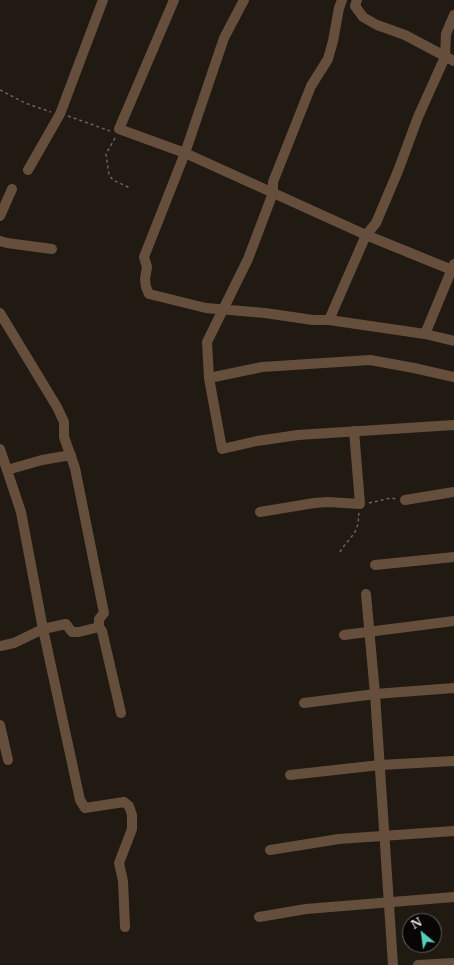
<!DOCTYPE html>
<style>
body{margin:0}
#map{position:relative;width:454px;height:965px;overflow:hidden;background:#211a13;font-family:"Libre Baskerville",serif}
canvas{display:block}
.north{position:absolute;left:402px;top:913px;width:40px;height:40px;box-sizing:border-box;background:#080604;border:1px solid #635f5c;border-radius:50%;rotate:331deg;font-size:11px;font-weight:700;line-height:16px;text-align:center;color:#ebe5e0}
.north::after{content:'';display:block;margin:auto;width:14px;height:18px;background:#58cec0;clip-path:polygon(50% 0,100% 100%,50% 72%,0 100%)}
</style>
<div id="map">
<canvas width="454" height="965"></canvas>
<div class="north">N</div>
</div>
<script>
const ctx = document.querySelector('canvas').getContext('2d');
ctx.lineJoin = 'round';
function stroke(path, color, width, dash) { ctx.strokeStyle = color; ctx.lineWidth = width; ctx.lineCap = dash ? 'butt' : 'round'; ctx.setLineDash(dash || []); ctx.stroke(path); }
const path = new Path2D(`
 M0 90 25 103 51 112
 M68 116 110 131
 M115 138 106 154 109 175 113 180 130 188
 M369 503 391 498 396 499
 M340 552C345 543 355 535 357 527 359 522 358 518 359 513`);
const minor = new Path2D(`
 M174 0 119 129 185 153 366 235 452 270
 M244 0 224 38 185 153 144 257 147 267 145 279 146 287 149 294 206 308 265 313 313 320H329L425 334 454 341
 M342 0 339 8 333 41 328 59 311 86 273 182V193L248 259 207 342 209 378 222 449 257 441 298 435 454 425
 M357 0 355 6 363 17 377 25 405 35 454 61
 M28 170 60 114 103 0
 M0 216 12 189
 M0 241 7 243 52 249
 M0 313 57 407 64 422V437L75 468 104 613 99 619V627L102 631 121 713
 M329 320 366 235 376 223 398 171 418 117 445 57 446 34 454 15
 M425 334 454 264
 M209 378 262 367 370 360 414 368 454 377
 M0 449 21 512 43 629 80 800 85 808 124 802 129 806 132 815V829L119 863 123 881 125 927
 M7 470 42 460 71 455
 M405 500 454 492
 M260 512 314 503 328 502 360 504 354 431
 M375 565 454 557
 M366 594 375 694 393 965
 M344 635 454 621
 M0 646 14 643 43 629 66 624 72 632H79L99 627
 M304 703 375 694 454 688
 M0 725 8 760
 M290 775 380 765 454 761
 M270 850 339 839 454 831
 M259 917 306 909 454 897
 M418 965 454 963`);
stroke(path, '#69635c', 1.5, [3, 3]);
stroke(minor, '#654f3c', 10);
</script>
